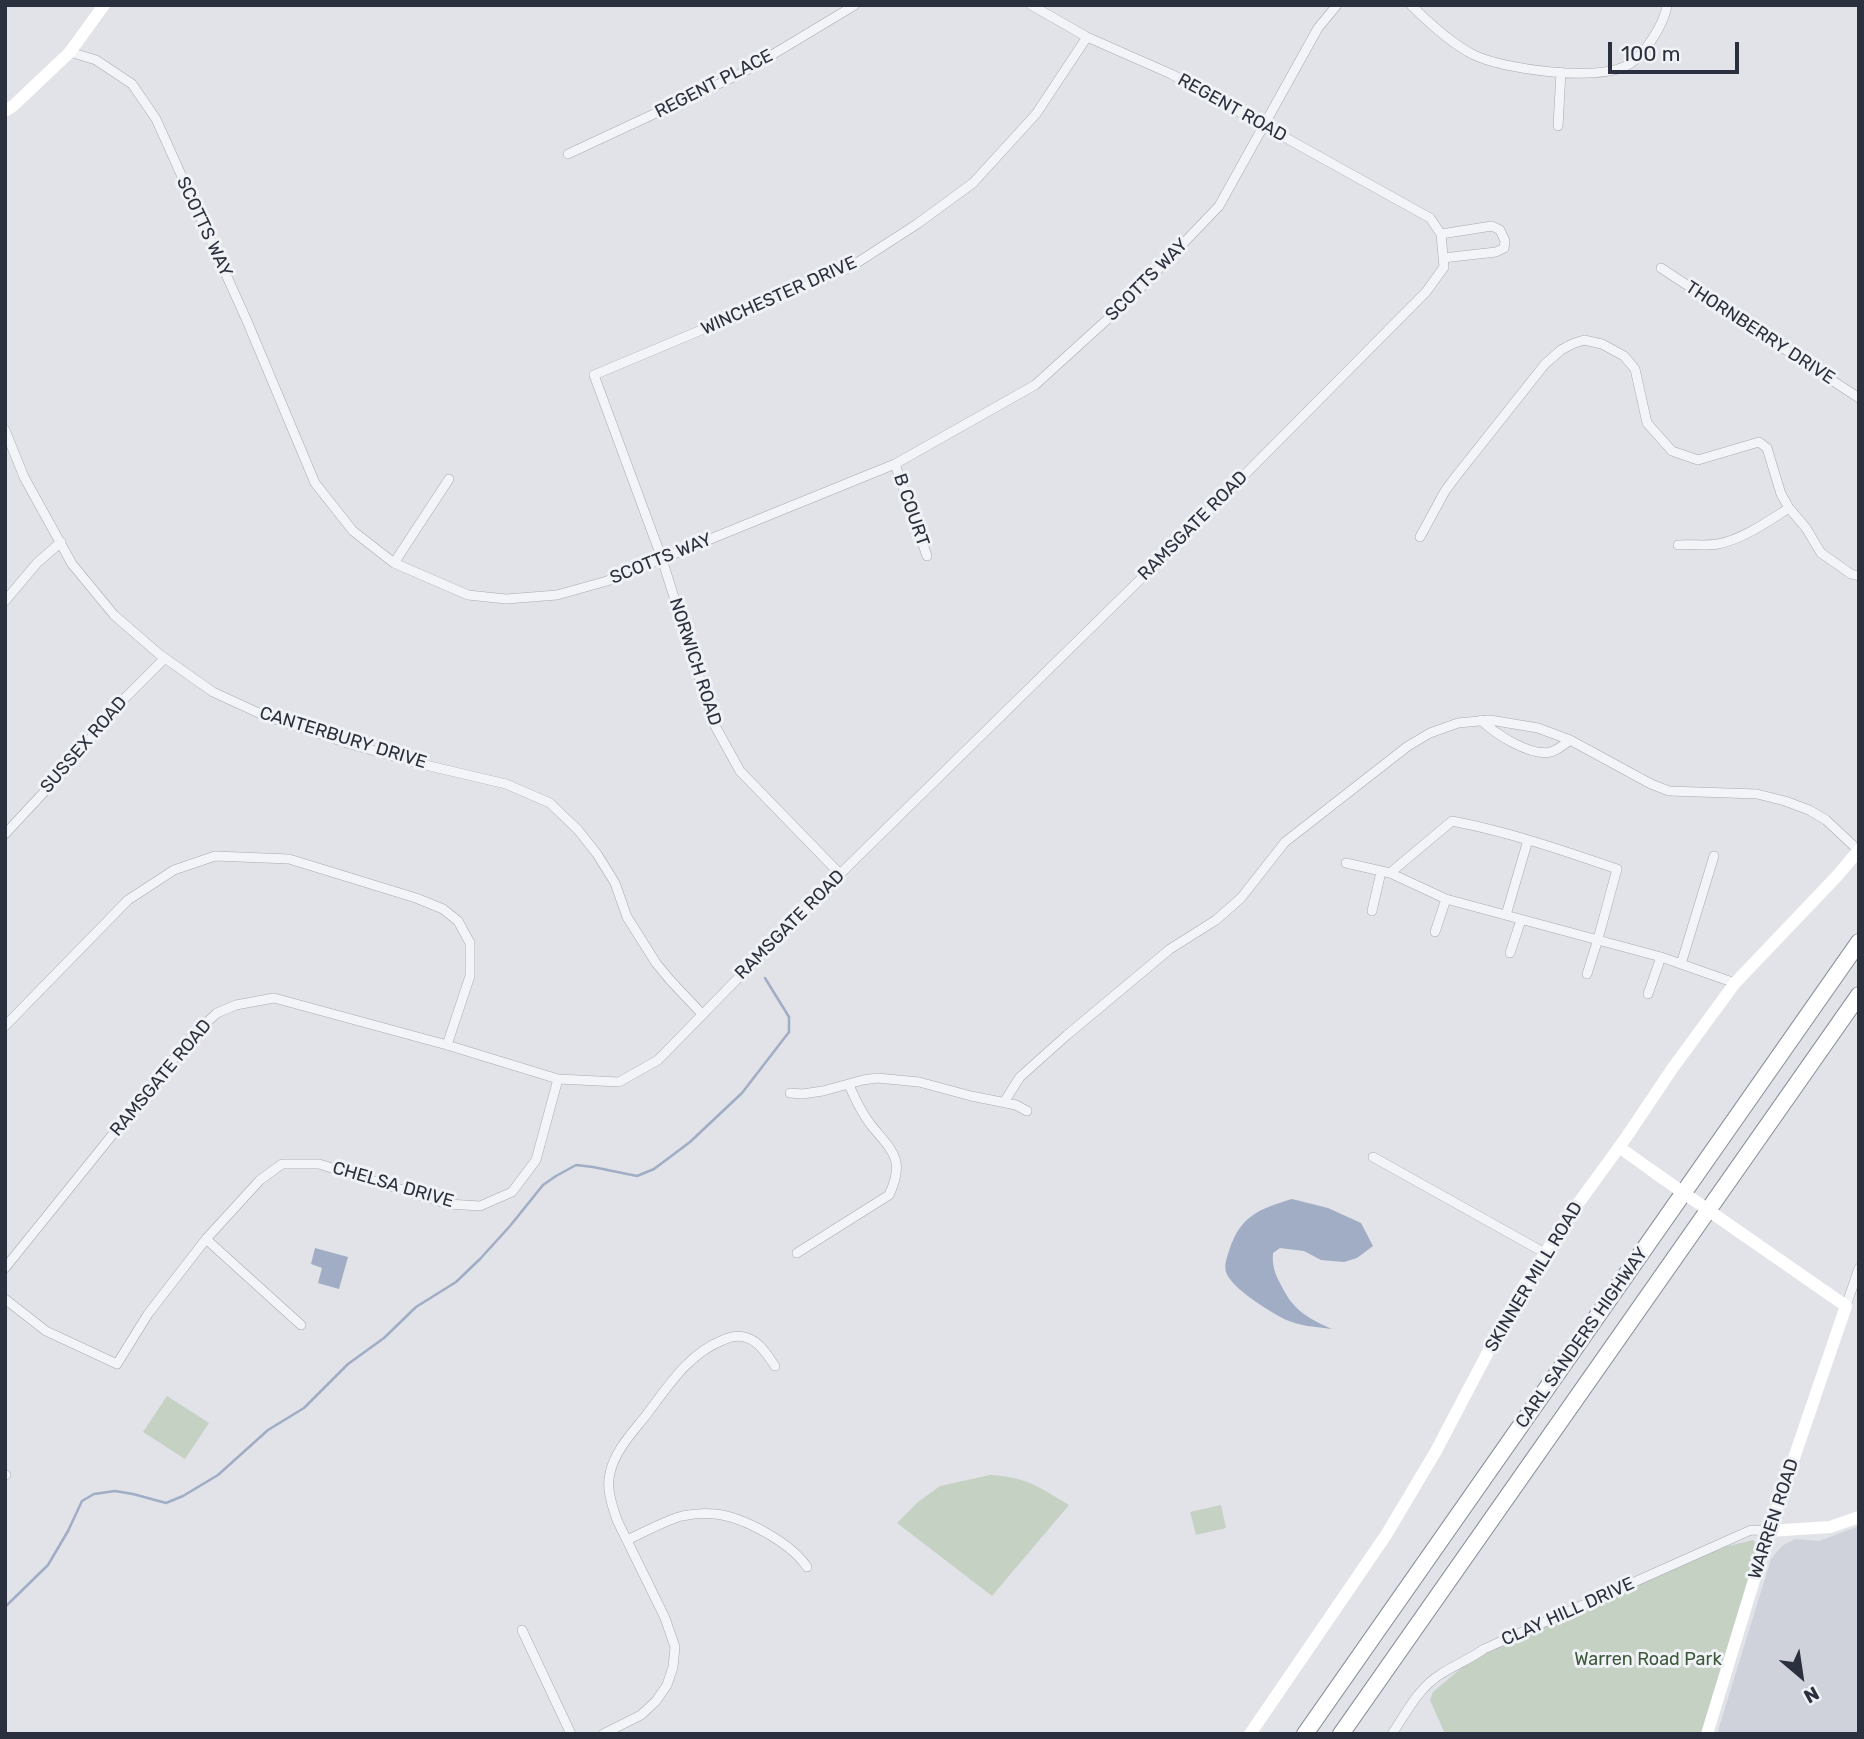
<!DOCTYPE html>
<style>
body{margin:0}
#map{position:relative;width:1864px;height:1739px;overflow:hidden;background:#e1e3e8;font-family:Rubik,sans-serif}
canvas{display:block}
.frame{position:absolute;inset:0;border:7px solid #2b303e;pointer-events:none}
.north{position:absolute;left:1766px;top:1641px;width:70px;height:70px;-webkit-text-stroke:5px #f0f2f6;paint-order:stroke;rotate:151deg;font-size:19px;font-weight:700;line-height:28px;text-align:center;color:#2b303e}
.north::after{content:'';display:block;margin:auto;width:24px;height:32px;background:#2b303e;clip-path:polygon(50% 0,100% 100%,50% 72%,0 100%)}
.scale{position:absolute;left:1608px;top:42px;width:131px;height:32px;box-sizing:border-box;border:4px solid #2b303e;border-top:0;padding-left:9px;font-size:21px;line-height:24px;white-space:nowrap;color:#2b303e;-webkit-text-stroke:5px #f0f2f6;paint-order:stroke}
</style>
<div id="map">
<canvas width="1864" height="1739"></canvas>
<div class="frame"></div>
<div class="north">N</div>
<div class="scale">100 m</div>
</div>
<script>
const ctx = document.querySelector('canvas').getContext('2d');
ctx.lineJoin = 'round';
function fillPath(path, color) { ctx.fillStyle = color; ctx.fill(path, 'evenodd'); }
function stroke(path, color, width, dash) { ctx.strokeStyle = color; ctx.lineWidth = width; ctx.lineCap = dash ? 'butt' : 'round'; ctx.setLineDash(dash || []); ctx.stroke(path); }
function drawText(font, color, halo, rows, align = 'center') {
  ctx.font = font + ' Rubik,sans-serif'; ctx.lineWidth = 6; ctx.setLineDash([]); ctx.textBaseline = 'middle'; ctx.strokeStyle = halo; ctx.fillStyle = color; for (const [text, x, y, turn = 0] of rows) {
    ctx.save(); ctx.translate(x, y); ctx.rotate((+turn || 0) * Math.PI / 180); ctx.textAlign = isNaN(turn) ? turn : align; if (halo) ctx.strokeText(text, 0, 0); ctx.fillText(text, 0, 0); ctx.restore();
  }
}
const built = new Path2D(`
 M1859 1526V1734H1717L1771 1559 1782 1546 1795 1539 1819 1541Z`);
const green = new Path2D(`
 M167 1396 209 1423 185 1459 143 1432Z
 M990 1475C1027 1477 1039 1487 1069 1505L992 1596 897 1523 918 1502 940 1486Z
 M1221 1505 1226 1528 1196 1535 1190 1512Z
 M1753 1540 1758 1545 1756 1554 1705 1734H1445L1430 1700 1433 1692 1484 1649 1724 1547Z`);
const water = new Path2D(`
 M1292 1199 1328 1208 1361 1223 1373 1246 1357 1258 1344 1262 1321 1260 1304 1251 1280 1248 1273 1253C1272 1266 1275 1274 1281 1285 1293 1310 1307 1318 1332 1329 1316 1327 1299 1326 1284 1319 1269 1311 1231 1288 1226 1272 1224 1265 1227 1257 1229 1251 1240 1216 1259 1209 1292 1199Z
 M315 1248 348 1257 339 1289 318 1283 322 1268 311 1264Z`);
const stream = new Path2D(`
 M5 1607 48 1565 68 1531 82 1501 94 1494 115 1491 133 1494 166 1503 183 1496 218 1475 268 1430 304 1408 348 1364 384 1338 416 1307 456 1282 480 1259 510 1226 543 1185 556 1176 576 1165 593 1167 637 1176 654 1169 690 1142 742 1093 789 1032V1017L765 978`);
const street = new Path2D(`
 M1411 5C1428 22 1452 44 1474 55 1506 70 1593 81 1626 66 1643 58 1665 23 1667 5
 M70 52 96 60 132 84 156 119 247 321 315 483 353 531 394 563 468 595 506 599 557 595 607 581 895 464 1035 385 1132 297 1219 206 1318 28 1337 5
 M1558 126 1561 72
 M568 154 742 73 855 5
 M1441 234 1492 226 1500 230 1505 241 1504 248 1496 252 1443 258
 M1661 268 1859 398
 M5 430 24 477 72 564 114 615 159 654 213 692 263 715 350 744 421 764 506 784 550 803 578 830 597 854 615 883 627 917 656 963 670 980 702 1014
 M895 464 927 556
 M1420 537 1445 491 1457 475 1545 364 1561 350 1572 344 1584 340 1602 344 1624 356 1635 369 1647 423 1672 451 1698 460 1759 442 1767 448 1781 494 1789 508 1806 528 1821 553 1851 574 1859 576
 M1678 545C1691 544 1705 546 1718 544 1743 539 1767 522 1789 508
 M394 563 449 479
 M5 601 37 563 61 542
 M1481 720C1495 734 1531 757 1551 752 1557 750 1565 744 1570 740
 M5 834 59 776 124 699 165 658
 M1346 863 1390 873
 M840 874 740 771 714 724 662 559 594 375 849 268 917 224 973 183 1036 114 1087 37
 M1372 911 1381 872
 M1506 915 1528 840
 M1435 932 1446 899
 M1510 953 1521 920
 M1681 964 1714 856
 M1587 974 1598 939 1617 869C1562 850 1509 832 1452 821L1390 873 1446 899 1661 957 1735 983
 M1648 994 1661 957
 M5 1026 128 900 174 870 215 856 289 859 416 898 443 909 458 921 470 943V976L447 1045
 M790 1093 802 1094 823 1091 863 1080 877 1078 919 1082 971 1096 1016 1105 1027 1111
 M1004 1102 1020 1077 1067 1035 1170 949 1216 920 1241 898 1285 842 1408 746 1430 733 1458 723 1490 720 1538 728 1570 740 1651 784 1669 791 1757 794 1785 801 1809 810 1826 820 1858 850
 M1373 1157 1545 1253
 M206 1239 301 1325
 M797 1253 889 1195C906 1159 892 1151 871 1125 861 1112 855 1099 849 1085
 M5 1268 192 1036 217 1013 236 1005 274 998 447 1045 558 1079 619 1082 658 1060 840 874 1154 566 1426 292 1444 267 1441 234 1430 218 1171 74 1087 37 1031 5
 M5 1299 46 1331 117 1364 148 1314 206 1239 260 1180 282 1164H319L448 1204 480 1206 512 1192 536 1160 558 1079
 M1846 1306 1859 1268
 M5 1475H6
 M627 1540C643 1533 666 1520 682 1516 692 1514 705 1513 715 1514 744 1517 791 1543 807 1567
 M522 1630 571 1734
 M603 1734 641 1715 656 1701 667 1685 673 1667 675 1647 665 1618 617 1520C612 1505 606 1489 610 1473 615 1450 633 1432 647 1414 669 1385 688 1354 723 1340 730 1337 737 1335 744 1337 759 1340 767 1355 775 1366
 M1392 1734C1406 1713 1419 1687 1441 1674 1455 1665 1470 1659 1484 1649L1751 1530 1769 1531`);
const secondary = new Path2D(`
 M5 111 13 106 70 52 104 5
 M1619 1147 1651 1170
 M1769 1531 1830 1527 1859 1517
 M1250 1734 1386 1535 1436 1451 1519 1293 1577 1205 1625 1139 1672 1069 1735 983 1837 876 1859 850
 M1707 1734 1769 1531 1846 1306 1738 1231`);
const highway = new Path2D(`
 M1305 1734 1859 942
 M1341 1734 1859 995`);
const secondaryBridge = new Path2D(`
 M1651 1170 1738 1231`);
const streetNames = [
 ["REGENT PLACE",714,84,-27],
 ["REGENT ROAD",1232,108,29],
 ["SCOTTS WAY",204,227,65],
 ["SCOTTS WAY",1147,280,-45],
 ["WINCHESTER DRIVE",779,296,-24],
 ["THORNBERRY DRIVE",1760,333,33],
 ["B COURT",911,510,71],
 ["RAMSGATE ROAD",1193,526,-45],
 ["SCOTTS WAY",661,559,-22],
 ["NORWICH ROAD",695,662,72],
 ["CANTERBURY DRIVE",343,738,17],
 ["SUSSEX ROAD",84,745,-49],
 ["RAMSGATE ROAD",790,925,-45],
 ["RAMSGATE ROAD",161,1078,-50],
 ["CHELSA DRIVE",393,1185,16],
 ["SKINNER MILL ROAD",1534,1277,-59],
 ["CARL SANDERS HIGHWAY",1582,1338,-55],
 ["WARREN ROAD",1774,1519,-72],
 ["CLAY HILL DRIVE",1568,1612,-24]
];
const parkNames = [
 ["Warren Road Park",1648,1660]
];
fillPath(built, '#cfd2da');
fillPath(green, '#c5d1c3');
fillPath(water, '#a0adc4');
stroke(stream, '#a0adc4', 2.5);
stroke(street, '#a7aab2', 10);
stroke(highway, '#8a8f9d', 18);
stroke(street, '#f3f4f7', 9);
stroke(secondary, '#fff', 12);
stroke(highway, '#fff', 16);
stroke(secondaryBridge, '#fff', 12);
drawText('18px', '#2b303e', '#f0f2f6', streetNames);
drawText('18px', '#3c583a', '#f0f2f6', parkNames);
</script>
